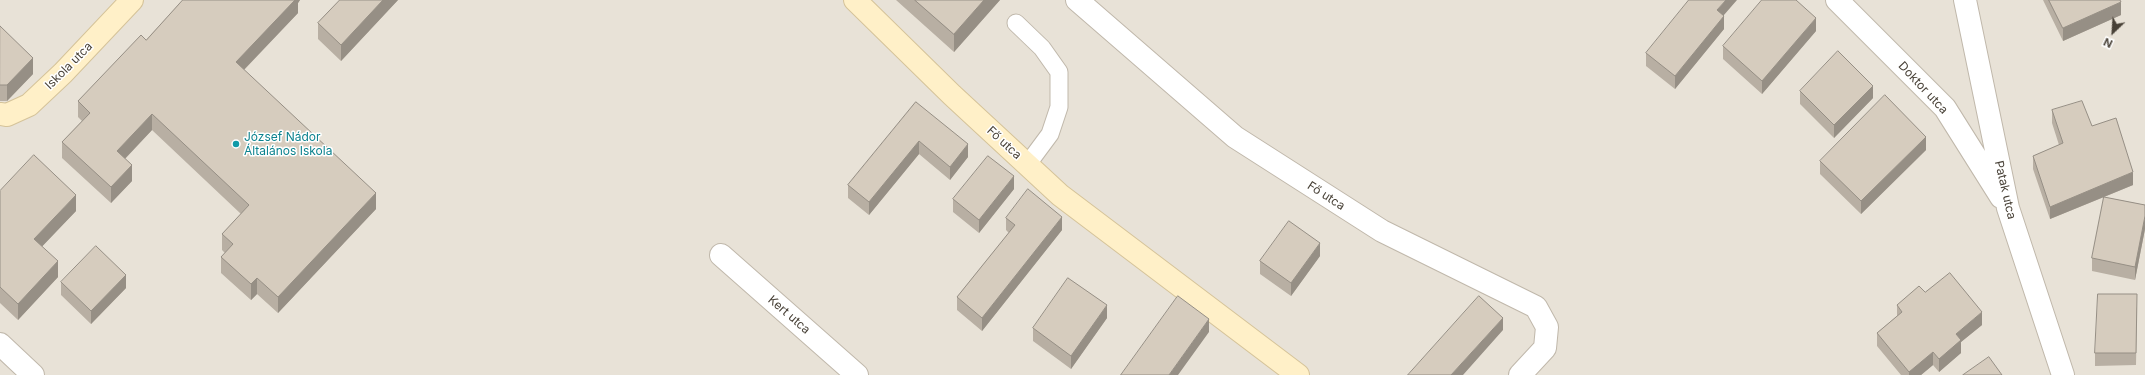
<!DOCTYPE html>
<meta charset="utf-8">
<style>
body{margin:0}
#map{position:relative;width:2145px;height:375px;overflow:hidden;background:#f4f1e9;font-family:Inter,sans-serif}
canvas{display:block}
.north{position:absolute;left:2093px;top:12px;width:40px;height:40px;-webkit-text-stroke:3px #fff;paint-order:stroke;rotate:205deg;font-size:11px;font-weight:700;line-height:16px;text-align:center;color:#484137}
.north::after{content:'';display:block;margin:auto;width:14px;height:18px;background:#484137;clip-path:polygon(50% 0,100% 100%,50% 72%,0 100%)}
</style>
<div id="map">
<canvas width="2145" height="375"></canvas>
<div class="north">N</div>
</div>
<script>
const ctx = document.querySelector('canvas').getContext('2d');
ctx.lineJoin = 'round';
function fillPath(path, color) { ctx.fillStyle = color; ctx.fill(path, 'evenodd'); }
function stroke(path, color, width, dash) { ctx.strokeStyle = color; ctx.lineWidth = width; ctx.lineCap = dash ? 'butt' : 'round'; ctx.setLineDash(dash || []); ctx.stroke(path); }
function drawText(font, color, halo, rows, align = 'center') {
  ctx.font = font + ' Inter,sans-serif'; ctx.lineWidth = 3; ctx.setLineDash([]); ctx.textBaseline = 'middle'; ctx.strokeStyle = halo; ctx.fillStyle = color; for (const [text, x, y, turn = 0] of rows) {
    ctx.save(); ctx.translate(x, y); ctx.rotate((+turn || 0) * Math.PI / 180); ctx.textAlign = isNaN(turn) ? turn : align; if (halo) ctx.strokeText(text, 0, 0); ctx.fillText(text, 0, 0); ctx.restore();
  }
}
const residential = new Path2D(`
 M0 0H2145V375H0Z`);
const lane = new Path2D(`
 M1016 23 1042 48 1059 72V107L1050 134 1027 165`);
const street = new Path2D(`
 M1077 0 1235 137 1382 231 1536 307 1547 327 1545 348 1520 375
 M1837 0 1945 108 2001 197
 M1965 0 2008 208 2063 375
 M721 255 857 375
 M0 344 33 375`);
const secondary = new Path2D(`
 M855 0 952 95 1060 195 1298 375
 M0 114 7 115 29 105 63 73 132 0`);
const wall = new Path2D(`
 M183 0H300L298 3V13L244 70 376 209 278 313 257 294 251 300 221 273V257L225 253 222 250V234L241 214 152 130 125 159 132 181 111 203 62 158V142L82 121 78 117V101L146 40Z
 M340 0H398L341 61 318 39V23Z
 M896 0H1000L954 52Z
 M2043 0H2120L2121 15 2063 41Z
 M1723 15 1724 29 1675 89 1646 66V53Z
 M0 26 33 74 7 101H0Z
 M1816 31 1762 94 1723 59V46Z
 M1800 91 1873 98 1834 138 1800 104Z
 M916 102 968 157 950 180 919 154 869 215 848 198V185Z
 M2052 110 2092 126 2133 185 2104 197 2145 205V229L2135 280 2092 271V258L2104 197 2050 219 2033 169V156L2059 145 2052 123Z
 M1926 150 1861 214 1820 174V161Z
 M1014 189 979 233 953 212V199Z
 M0 191 76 211 42 246 58 277 18 320 0 303Z
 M1006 218 1062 230 982 331 957 310V297L1009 233 1006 230Z
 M1320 256 1291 296 1260 274V261Z
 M61 282 126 288 91 324 61 295Z
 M1925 292 1982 325 1961 342V353L1939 372 1933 365 1921 375H1901L1877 346V333L1897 316V305Z
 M2137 307 2136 365 2095 366V353Z
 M1107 318 1071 369 1033 341V328Z`);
const shadedWall = new Path2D(`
 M293 0H300L298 3V13L236 78V62Z
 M383 0H398L341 61V45Z
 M984 0H1000L954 52V34Z
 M1726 0H1737L1717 23V10Z
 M2121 2V15L2063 41V28Z
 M1724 16V29L1675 89V76Z
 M1816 18V31L1762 94V81Z
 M33 58V74L7 101V85Z
 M1873 86V98L1834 138V125Z
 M152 114V130L117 167V151Z
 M1926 137V150L1861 214V201Z
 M919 141V154L869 215V202Z
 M968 144V157L950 180V167Z
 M132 165V181L111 203V187Z
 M2133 172V185L2050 219V207Z
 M1014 176V189L979 233V220Z
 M376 193V209L278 313V297Z
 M76 195V211L34 255V239Z
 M2145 216V229L2135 280V267Z
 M1062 217V230L982 331V318Z
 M1320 243V256L1291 296V283Z
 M58 261V277L18 320V304Z
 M126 275V288L91 324V311Z
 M257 278V294L251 300V284Z
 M1107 305V318L1071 369V356Z
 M1982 312V325L1961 342V353L1939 372V359L1956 334Z
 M1503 318V330L1463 375H1451Z
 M1209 319V332L1178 375H1169Z
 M1933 352V365L1921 375H1909V372Z`);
const building = new Path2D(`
 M183 0H295L236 62 376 193 278 297 257 278 251 284 221 257 233 244 222 234 249 205 152 114 117 151 132 165 111 187 62 142 90 113 78 101 141 35 146 40Z
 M340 0H383L341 45 318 23Z
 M915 0H984L954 34Z
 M1689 0H1726L1717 10 1724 16 1675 76 1646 53Z
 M1762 0H1796L1816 18 1762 81 1723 46Z
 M2049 0H2120L2121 2 2063 28Z
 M0 26 33 58 7 85H0Z
 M1838 51 1873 86 1834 125 1800 91Z
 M1885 95 1926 137 1861 201 1820 161Z
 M2082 101 2092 126 2116 118 2133 172 2050 207 2033 156 2063 143 2052 110Z
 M916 102 968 144 950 167 919 141 869 202 848 185Z
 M34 155 76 195 34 239 58 261 18 304 0 287V191Z
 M988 156 1014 176 979 220 953 199Z
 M1028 189 1062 217 982 318 957 297 1015 225 1006 218Z
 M2104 197 2145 205V216L2135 267 2092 258Z
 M1289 221 1320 243 1291 283 1260 261Z
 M96 246 126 275 91 311 61 282Z
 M1950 273 1982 312 1956 334 1961 340 1939 359 1933 352 1909 372 1877 333 1902 312 1897 305 1919 286 1925 292Z
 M1068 278 1107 305 1071 356 1033 328Z
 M2098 294H2137L2136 353H2095Z
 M1178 296 1209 319 1169 375H1121Z
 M1479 296 1503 318 1451 375H1408Z
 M1989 357 2002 375H1963Z`);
const markers = [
 [236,144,4,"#0f9aa8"]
];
const streetNames = [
 ["Iskola utca",69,66,-45],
 ["Doktor utca",1923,88,47],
 ["Fő utca",1004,143,43],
 ["Patak utca",2005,190,77],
 ["Fő utca",1326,196,33],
 ["Kert utca",789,315,41]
];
const cultureNames = [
 ["József Nádor",244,137],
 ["Általános Iskola",244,151]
];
fillPath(residential, '#e8e2d7');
stroke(lane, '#c0b8ab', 19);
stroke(street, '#c0b8ab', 24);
stroke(secondary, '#d5c399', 24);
stroke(lane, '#fff', 17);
stroke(street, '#fff', 22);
stroke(secondary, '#fff0c8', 22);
fillPath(wall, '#b8afa3');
fillPath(shadedWall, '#968f85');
fillPath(building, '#d6ccbe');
stroke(building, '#968f85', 1);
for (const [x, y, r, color] of markers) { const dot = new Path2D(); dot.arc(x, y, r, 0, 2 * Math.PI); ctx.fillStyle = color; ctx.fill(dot); stroke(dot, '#fff', 1.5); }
drawText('12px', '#484137', '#fff', streetNames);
drawText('12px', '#0d838f', '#fff', cultureNames, 'left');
</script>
